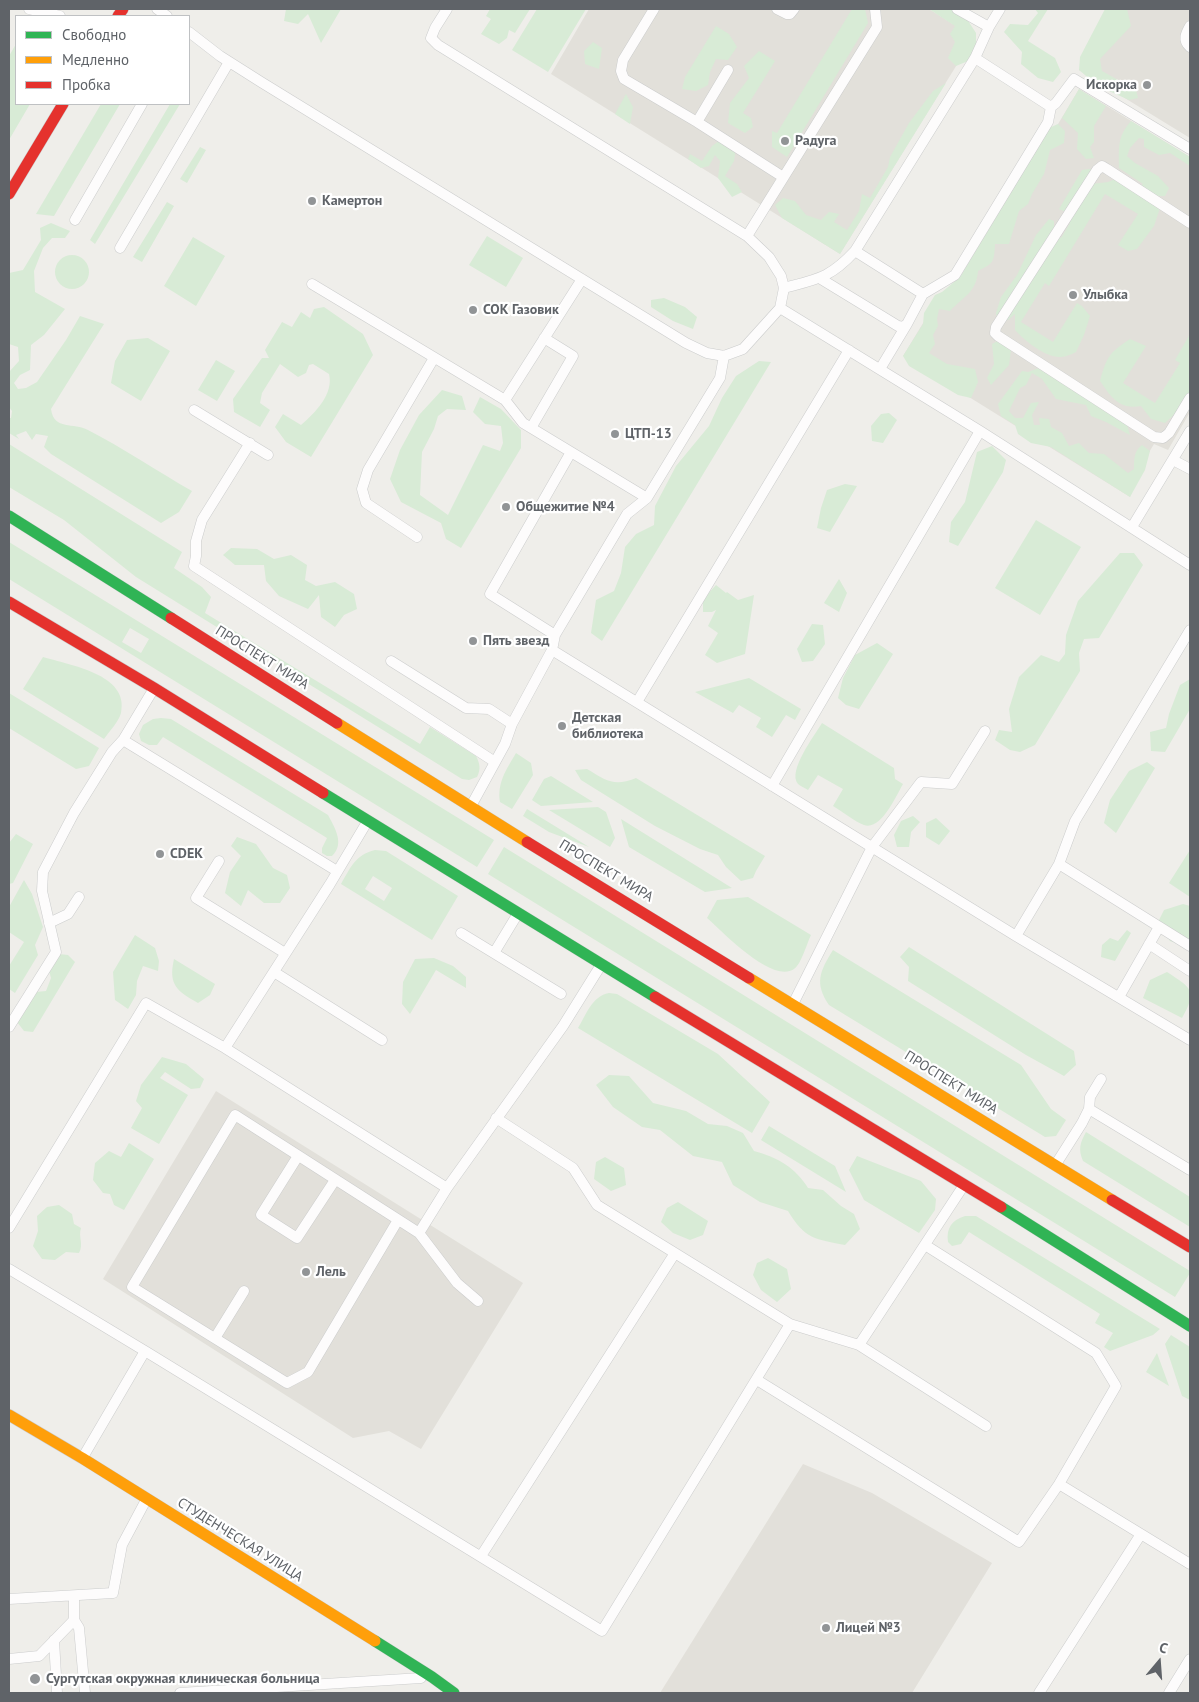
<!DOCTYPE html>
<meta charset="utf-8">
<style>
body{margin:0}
#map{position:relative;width:1199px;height:1702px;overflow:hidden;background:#efeeea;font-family:"PT Sans",sans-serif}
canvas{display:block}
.frame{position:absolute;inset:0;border:10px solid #5f6368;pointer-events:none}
.legend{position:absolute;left:15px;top:15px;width:175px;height:90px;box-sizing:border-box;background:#fff;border:1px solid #bfc1c3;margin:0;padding:6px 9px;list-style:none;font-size:15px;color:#5f6368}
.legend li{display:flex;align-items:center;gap:10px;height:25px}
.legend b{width:25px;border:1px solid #bfc1c3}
.north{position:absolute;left:1134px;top:1637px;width:50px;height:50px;-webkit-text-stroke:4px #fff;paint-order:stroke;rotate:18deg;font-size:14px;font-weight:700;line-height:20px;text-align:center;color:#5f6368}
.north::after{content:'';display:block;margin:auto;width:18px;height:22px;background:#5f6368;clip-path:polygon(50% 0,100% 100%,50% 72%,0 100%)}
</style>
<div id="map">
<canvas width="1199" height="1702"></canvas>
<div class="frame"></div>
<ul class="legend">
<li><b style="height:6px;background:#30b455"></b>Свободно</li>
<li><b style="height:6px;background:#ff9f0a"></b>Медленно</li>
<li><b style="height:6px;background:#e5322d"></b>Пробка</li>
</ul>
<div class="north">С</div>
</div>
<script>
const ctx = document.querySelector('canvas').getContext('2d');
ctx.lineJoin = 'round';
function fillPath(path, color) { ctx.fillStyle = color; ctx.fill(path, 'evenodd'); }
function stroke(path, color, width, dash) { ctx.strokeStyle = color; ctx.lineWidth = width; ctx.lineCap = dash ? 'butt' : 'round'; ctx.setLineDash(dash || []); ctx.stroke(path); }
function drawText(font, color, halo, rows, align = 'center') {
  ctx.font = font + ' "PT Sans",sans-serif'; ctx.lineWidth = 4.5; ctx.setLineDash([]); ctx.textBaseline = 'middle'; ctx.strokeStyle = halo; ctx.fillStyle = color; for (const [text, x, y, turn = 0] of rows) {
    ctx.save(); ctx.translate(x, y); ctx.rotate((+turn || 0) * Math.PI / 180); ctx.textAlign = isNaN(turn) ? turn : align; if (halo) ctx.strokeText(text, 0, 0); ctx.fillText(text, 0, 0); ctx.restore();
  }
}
const education = new Path2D(`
 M589 9H929L974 37 840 254 551 74Z
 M1115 9H1190V138L1079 70Z
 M1079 89 1190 157V412L1168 450 1154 444 1142 464 1130 497 903 356 942 292 954 298Z
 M216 1091 523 1283 421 1449 389 1431 353 1438 103 1279Z
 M803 1464 872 1493 992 1563 912 1693H660Z`);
const green = new Path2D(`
 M286 9H341L321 43 308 14 298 24 284 21Z
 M490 9H530L515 33 509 30 507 38 499 44 481 34 491 19 486 16Z
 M537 9H586L548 72 512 50Z
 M852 9H865L868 23 787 157 772 147V131L777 133Z
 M929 9H953L965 16 976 33V45L968 61 956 66 948 58 955 42 950 34 955 26Z
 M1035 9H1048L1028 41 1055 58 1061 72 1053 82 1038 78 1021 64 1022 52 1004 32 1010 24 1028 25 1038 13Z
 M1105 9H1127L1131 26 1100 59 1102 71 1136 90 1138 98 1129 100 1098 86 1079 70 1080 57Z
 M716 26 729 34 737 47 728 60 716 59 710 72 708 85 696 91 682 89 685 77Z
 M593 42 602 48 599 69 585 64 584 51Z
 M16 44V104H30L9 140V56Z
 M759 51 775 61 743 113 751 118 753 127 745 133 728 123 730 103 749 78 744 66Z
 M946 83 840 254 782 218 775 205 783 198 795 201 806 215 821 220 829 212 839 214 834 222 847 230 859 211 862 194 870 198 888 167 890 157 909 123 933 91Z
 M1079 89 1106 106 1094 126V142L1090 147 1094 158 1086 159 1077 149 1078 133 1062 118Z
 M626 94 633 107 630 124 615 114Z
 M101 104H120L54 216 36 214Z
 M170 104H180L95 244 90 240Z
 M1131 121 1190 157V166L1170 153 1159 155 1144 147V139L1139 138 1130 148 1127 156 1135 163 1158 176 1169 188 1165 196H1155L1160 208 1154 226 1137 249 1128 251 1118 245 1138 214 1105 194 1049 286 1045 283 1021 322 1053 342 1077 303 1082 306 1090 316 1084 335 1076 352C1072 354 1065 357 1061 357 1046 358 1025 341 1015 330V314L1008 320 998 323 996 313 1001 297 1017 275 1036 235 1049 219 1054 221V231L1061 238 1070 223 1068 213 1059 209 1082 170 1089 169 1094 170 1092 184 1108 182 1118 178 1136 188 1143 184 1119 168C1119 147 1117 137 1131 121Z
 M1058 124 1065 131 1064 143 1050 150 1044 174 1032 194 1028 204 1019 211 1009 244H995C994 262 994 263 978 271 976 293 964 296 950 311L939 309 937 319 938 326 933 335 935 344 929 353 947 364 975 369 978 382 971 398 958 395 909 366 903 356 923 324 924 313 935 295 942 292 960 277 1049 128Z
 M722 139 736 148 734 161 725 176 737 184 742 192 732 197 718 178 720 161 715 155 709 166 701 168 688 159 690 154 702 161 712 146Z
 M200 147 206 150 187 183 180 179Z
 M167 202 174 206 142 262 133 257Z
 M51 223 70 231 65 238H52L43 248 34 271 35 292 65 309 44 335 31 345 30 370 20 375 14 383 18 389 26 388 37 382 66 340 80 316 104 324 51 409C54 431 74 422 88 430 123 448 157 471 192 491L179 512 161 523 51 454 44 447 48 436 36 434 32 440 26 431 16 435 19 439 9 433V418H11L12 411 9 407V372L19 361 18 347 9 344V273L23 270 41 240 40 228Z
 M487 236 523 258 506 287 469 265Z
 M193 237 225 256 196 306 164 286Z
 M55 272a17 17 0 1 1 34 0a17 17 0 1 1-34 0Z
 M664 298 685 307 697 317 693 329 673 321 651 307V300Z
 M324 307 363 334 373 355 311 457 286 442 275 427 283 414 301 425C315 413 334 394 329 374L313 364 309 365 306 373 298 377 280 364 262 393 260 403 270 410 260 427 234 412 233 399 262 358H269L265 350 282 322 292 327 301 312 310 318 314 309Z
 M1190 334V393L1182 407 1165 423 1151 419 1141 406C1119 410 1111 397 1100 381 1107 356 1109 353 1130 339L1146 346 1123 383 1155 403 1180 363 1175 360Z
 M148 338 170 351 141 401 111 383 115 361 127 340Z
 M1001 339 1011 350 1009 365 991 385 987 378 994 364 992 344Z
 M216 360 235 371 217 401 198 390Z
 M759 361 771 362 602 641 591 633 596 600 614 591 621 573 625 547 636 534 654 525 655 506 676 466 709 426 722 398 736 376Z
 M1039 368 1046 371 1126 421 1130 435 1106 422 1091 416 1086 405 1056 399 1042 379 1032 373 1026 385 1020 388 1009 411 1015 418H1023L1031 403 1039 402 1032 415 1034 425H1040L1039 418 1049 419 1051 427 1062 433 1069 446 1079 443 1089 453 1104 454 1128 473 1134 469C1134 458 1134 451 1142 445L1150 451 1145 470 1130 497 1051 447 1031 443 1018 434 1015 425 1001 416 998 404 1022 371 1028 372Z
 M442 390 462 396 466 410 447 409 438 416 434 429 422 452 420 495 448 515 483 445 500 451 503 443 501 426 485 424 473 412 480 397 501 409 521 430V448L461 548 446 539 441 523 401 502 390 479 400 450 419 415Z
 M889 413 897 420 883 443 872 441 871 426 881 414Z
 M9 444 182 552 174 568 202 587 211 597 205 613 420 744 430 727 476 756C480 764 481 769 477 777L469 780 462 779 136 577 64 520 9 487Z
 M992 446 1006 460 1003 472 958 546 949 542 951 522 965 502 977 452Z
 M845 484 857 486 830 532 817 528 821 508 827 490Z
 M1036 520 1081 547 1040 615 995 588Z
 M9 542 494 840 477 867 9 579ZM130 628 149 639 141 653 122 642Z
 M231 548 257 549 274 559 291 555 307 565 305 580 316 586 335 582 354 594 357 609 344 615 335 627 321 617 319 595 308 609 279 596 266 581 264 565H235L223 555Z
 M1120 553H1134L1143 565 1099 638 1084 639 1079 653 1080 671 1035 745 1020 752 1010 750 995 740 999 730 1012 732 1009 709 1019 677 1041 655 1059 662 1065 654 1066 635 1078 601Z
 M839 579 847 593 839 612 824 603Z
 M716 585 726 593 727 592 738 600 754 595 745 654 717 663 705 655 718 633 708 626 716 610 712 612H703V599Z
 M812 624 823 625 825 644 813 661 802 662 797 649Z
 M877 643 893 654 859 709 846 705 838 698 843 678 855 655Z
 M43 657C69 665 130 674 121 713 119 721 109 732 104 739L23 689Z
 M749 678 801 709 795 720 786 715 772 737 756 727 761 718 739 705 733 713 695 692Z
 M1190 679V709L1165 752 1151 751 1150 732 1166 728 1169 714 1180 685Z
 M9 693 99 748 89 766 76 769 9 728Z
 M161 718 171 719 328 815C335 828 345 844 332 856H327L322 853V848L327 838 163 737 157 745H149L141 741 139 734 143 725 153 719Z
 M822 723 894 768 895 779 903 784C896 796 881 831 864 825 855 822 842 811 833 806L843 789 818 775 808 790C805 788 800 786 798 784 787 771 815 735 822 723Z
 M516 753 531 763 533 775 512 809 500 802C497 783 506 770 516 753Z
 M1147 762 1155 768 1116 833 1104 823 1110 800 1129 771Z
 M587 769C607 781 614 787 636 778L765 856 756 871 753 878 741 881 726 867 718 855 700 849 655 826 581 780 575 770Z
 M551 776 593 802 541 806 532 800 544 779Z
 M598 807 606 812 615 838 610 847 549 810Z
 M527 809 589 847 549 832 523 816Z
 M913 816 920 822 911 832 909 847H897L894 835 901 821Z
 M936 818 950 831 939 845 926 837V823Z
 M621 819 732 888 705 892 629 847Z
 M16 834 33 844 13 883 9 884V843Z
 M237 837 256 844 273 868 287 875 290 888 280 903H264L248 890 241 906 225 893 230 872 241 856 231 846Z
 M504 847 1190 1271V1273L1175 1297 488 874Z
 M375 850 386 851 458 896 432 940 341 884C351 867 355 855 375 850ZM373 876 392 888 384 901 365 889Z
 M1190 850V897L1169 883Z
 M24 880 32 894 43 927 35 945 38 955 15 993 9 989V966L24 942 9 932V907Z
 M748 897 811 935C807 943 801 965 794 969 772 984 723 932 707 918L717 900Z
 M1183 904 1190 906V948L1170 941 1157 924 1164 910Z
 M1127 930 1131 933 1115 961 1101 957 1102 945 1110 938 1118 941Z
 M135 935 155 948 159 961 158 971 143 966 137 981 136 995 128 1009 115 1000 113 972Z
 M909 947 1074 1051 1076 1065 1064 1076 1026 1055 908 981 909 967 900 957Z
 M833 950 1021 1065 1051 1109 1066 1120 1056 1136 1045 1137 829 1005C814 983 820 971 833 950Z
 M59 954 68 955 75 962 33 1032 24 1031 17 1022 36 992 46 991 51 978 48 967Z
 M434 958 453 966 466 977V988L436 970 410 1014 402 1004 403 982 415 959Z
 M174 959 215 984 210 995 198 1003C177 991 168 985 174 959Z
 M1167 972C1191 988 1198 990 1182 1018L1143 998 1150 980Z
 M609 993 617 994 718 1054 770 1102 752 1133 578 1028C586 1015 592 996 609 993Z
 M162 1057 186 1064 204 1079 200 1088 191 1089 165 1072 160 1078 188 1095 159 1144 131 1128 142 1108 136 1101 141 1085Z
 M609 1075 629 1076 653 1103 686 1111 708 1124 727 1126 743 1133 754 1151C777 1157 796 1168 808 1188L823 1190 841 1206 854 1214 860 1229 845 1245C814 1239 805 1239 788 1211L760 1202 733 1185 722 1162 693 1156 660 1130 642 1127 613 1107 596 1085Z
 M769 1126 835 1166 846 1192 761 1140Z
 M1086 1132 1190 1197V1227L1083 1161C1078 1149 1080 1143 1086 1132Z
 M129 1143 154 1159 124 1210 114 1205 110 1194 103 1193 93 1180 95 1163 109 1151 121 1157Z
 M857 1156 921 1181 936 1199 935 1210 919 1233 864 1200 849 1170Z
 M605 1157 624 1168 626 1185 611 1191 594 1179 596 1162Z
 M678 1202 708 1221 703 1235 690 1240 673 1233 661 1222 667 1208Z
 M59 1205 72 1214 74 1224 81 1228C78 1237 84 1244 79 1253L66 1252 55 1260 42 1259 33 1246 38 1231 37 1216 47 1207Z
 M965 1216H976L1160 1329 1153 1335 1110 1351 1104 1347 1113 1333 1095 1323 1100 1314 969 1232 961 1244 952 1246 948 1242C946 1228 952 1220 965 1216Z
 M768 1258 787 1269 791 1289 777 1302 761 1290 753 1275 757 1263Z
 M1171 1335 1190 1347V1400L1182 1396 1165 1344Z
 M1157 1353 1169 1386 1146 1372Z`);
const lane = new Path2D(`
 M29 9 60 16
 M157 9 167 16
 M654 9 623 60 621 71 624 79 697 122 783 177
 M777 9 787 14H790L794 9
 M957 9 989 27
 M1190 26C1186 33 1182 40 1190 47
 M189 32 220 56 261 82 686 343 707 353 724 356 743 349 780 308 784 288 781 276 769 257 747 236 438 45 431 38 435 28 447 9
 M975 58 1051 107
 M697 122 728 70
 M75 220 142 104
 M1190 223 1107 169 1102 166 1097 170 996 327 995 333 998 336 1154 437 1163 438 1169 433 1190 398
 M747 236 877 27 875 9
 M120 248 229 62
 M821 279 898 326 903 327 907 324 923 294 855 251
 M312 284 505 400 523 423 647 498
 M784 288C818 279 830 278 855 251L975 58 989 27 1000 9
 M923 294 955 275 1048 122 1051 107 1056 103 1074 79 1190 149
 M780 308 980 431 1190 565
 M880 369 907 324
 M505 400 582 279
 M194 410 268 455
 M531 428 573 356 544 338
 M250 443 202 520 196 541V556L194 566 495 762
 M1173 460 1190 469
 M1132 527 1190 431
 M417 537 366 503 362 489 368 470 434 358
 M555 635 490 594 571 452
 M552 650 1016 936 1190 1040
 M391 661 466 708 489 709 512 724
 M637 702 849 350
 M123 740 337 871
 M772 786 980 431
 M471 806 505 744 512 724 552 650 555 635 627 514 647 498 720 378 724 356
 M219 861 196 898 285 953
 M1059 864 1190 946
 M49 923 68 914 79 897
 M461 933 561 994
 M1016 936 1059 864 1075 821 1190 630
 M1149 944 1190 971
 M494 953 517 915
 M274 972 382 1040
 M1119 997 1159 927
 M794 1002 872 847 921 782 952 784 985 731
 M9 1027 56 952 42 891 43 872 74 813 112 752 123 740 153 690
 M225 1048 330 884 367 822
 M1089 1109 1190 1170
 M496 1118 573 1168 597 1205 790 1324 859 1345 986 1426
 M298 1156 261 1215 297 1238 335 1180
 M1056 1164 1082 1123 1089 1109 1090 1097 1101 1079
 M398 1220 308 1372 287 1383 132 1287 235 1115 419 1233 457 1283 478 1301
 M9 1228 146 1003 225 1048 447 1188
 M419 1233 447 1188 563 1026 601 965
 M9 1269 145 1351 83 1457
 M215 1338 244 1291
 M859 1345 964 1185
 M145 1351 602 1631 790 1324
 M757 1380 1019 1542 1059 1484 1116 1386 1096 1353 925 1245
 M1059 1484 1190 1564
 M481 1556 675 1253
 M74 1596V1620L79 1628 85 1693
 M9 1599 113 1593 122 1545 146 1500
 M54 1640 57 1693
 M9 1659 39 1656 74 1620
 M180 1693 421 1678
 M1039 1693 1141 1534
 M1169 1693 1190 1659`);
const fast = new Path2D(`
 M9 516 171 618
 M323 793 655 997
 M1001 1207 1190 1326
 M375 1641 432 1677 454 1693`);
const slow = new Path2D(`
 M337 723 527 842
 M749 978 1112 1200
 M9 1415 82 1458 375 1641`);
const jam = new Path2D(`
 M118 16 123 9
 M9 194 63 104
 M9 602 154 688 323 793
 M171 618 337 723
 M527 842 749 978
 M655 997 1001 1207
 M1112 1200 1190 1247`);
const markers = [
 [1147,85,5,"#919496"],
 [785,141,5,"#919496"],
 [312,201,5,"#919496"],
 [1073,295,5,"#919496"],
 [473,310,5,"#919496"],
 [615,434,5,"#919496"],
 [506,507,5,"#919496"],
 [473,641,5,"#919496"],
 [562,726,5,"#919496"],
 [160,854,5,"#919496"],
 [306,1272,5,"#919496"],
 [826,1628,5,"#919496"],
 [35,1679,6,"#919496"]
];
const poiNames = [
 ["Искорка",1137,85,"right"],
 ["Радуга",795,141],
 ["Камертон",322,201],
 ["Улыбка",1083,295],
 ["СОК Газовик",483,310],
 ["ЦТП-13",625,434],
 ["Общежитие №4",516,507],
 ["Пять звезд",483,641],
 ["Детская",572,718],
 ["библиотека",572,734],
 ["CDEK",170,854],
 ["Лель",316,1272],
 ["Лицей №3",836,1628],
 ["Сургутская окружная клиническая больница",46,1679]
];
const streetNames = [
 ["ПРОСПЕКТ МИРА",262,658,32],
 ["ПРОСПЕКТ МИРА",606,871,31],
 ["ПРОСПЕКТ МИРА",951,1083,32],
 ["СТУДЕНЧЕСКАЯ УЛИЦА",240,1540,32]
];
fillPath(education, '#e2e0da');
fillPath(green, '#d8ebd6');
stroke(lane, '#cbcccc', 11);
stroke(fast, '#cacacb', 12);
stroke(slow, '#cacacb', 12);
stroke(jam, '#cacacb', 12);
stroke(lane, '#fdfcfc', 10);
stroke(fast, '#30b455', 11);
stroke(slow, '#ff9f0a', 11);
stroke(jam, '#e5322d', 11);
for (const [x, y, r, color] of markers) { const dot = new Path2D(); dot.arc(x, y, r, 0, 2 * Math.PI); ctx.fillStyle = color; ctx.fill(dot); stroke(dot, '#fff', 2); }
drawText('bold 14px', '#5f6368', '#fff', poiNames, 'left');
drawText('14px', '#5f6368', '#fff', streetNames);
</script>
